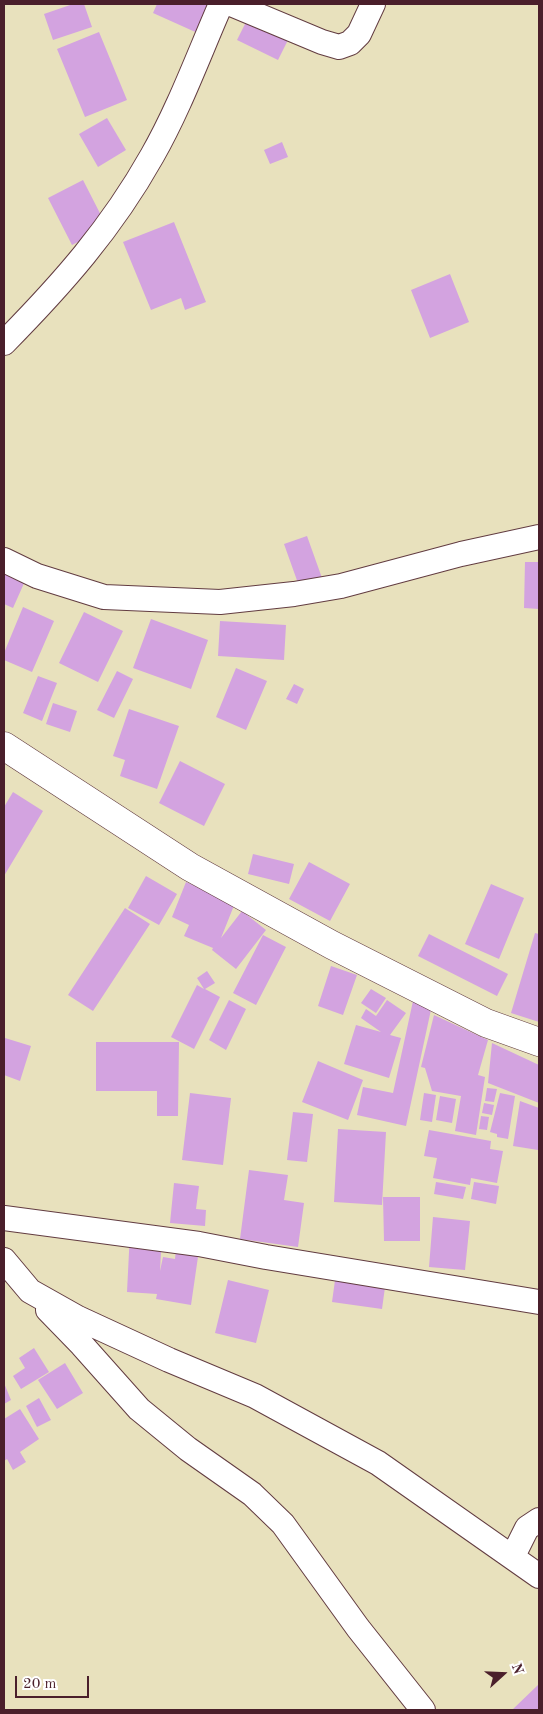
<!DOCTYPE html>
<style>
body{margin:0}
#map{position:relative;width:543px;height:1714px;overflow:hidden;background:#e8e1bd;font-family:"Old Standard TT",serif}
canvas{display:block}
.frame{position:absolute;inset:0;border:5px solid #4a1f2b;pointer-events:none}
.north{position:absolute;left:478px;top:1649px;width:50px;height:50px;-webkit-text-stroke:4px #fff;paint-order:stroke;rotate:70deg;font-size:14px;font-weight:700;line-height:20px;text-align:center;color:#4a1f2b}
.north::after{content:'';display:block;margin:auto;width:18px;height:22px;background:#4a1f2b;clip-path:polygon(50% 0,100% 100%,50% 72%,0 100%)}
.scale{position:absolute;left:15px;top:1676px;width:74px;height:22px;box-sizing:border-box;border:2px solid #4a1f2b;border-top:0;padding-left:6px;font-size:15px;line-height:18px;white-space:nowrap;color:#4a1f2b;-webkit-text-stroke:4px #fff;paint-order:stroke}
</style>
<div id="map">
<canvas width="543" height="1714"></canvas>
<div class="frame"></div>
<div class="north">N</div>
<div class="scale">20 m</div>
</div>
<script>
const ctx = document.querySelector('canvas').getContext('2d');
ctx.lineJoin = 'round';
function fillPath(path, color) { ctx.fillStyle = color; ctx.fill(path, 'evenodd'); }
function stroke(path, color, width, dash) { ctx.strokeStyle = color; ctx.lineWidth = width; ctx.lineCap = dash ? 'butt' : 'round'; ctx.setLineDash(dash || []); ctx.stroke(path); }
const building = new Path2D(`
 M73 4H84L92 27 53 40 44 14Z
 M157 4H216L202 35 153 13Z
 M252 10 293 30 278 60 237 40Z
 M99 32 127 100 85 117 57 49Z
 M107 118 126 150 98 167 79 134Z
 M282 142 288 157 270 164 264 150Z
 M83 180 107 227 72 245 48 198Z
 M174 222 206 302 185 310 181 298 151 310 123 242Z
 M450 274 469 322 430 338 411 290Z
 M307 536 322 578 299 586 284 544Z
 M4 560 29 572 13 608 4 604Z
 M525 562H539V609L524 608Z
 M23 607 54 621 32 672 4 660V653Z
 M84 612 123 631 98 682 59 663Z
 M151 619 208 640 191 689 133 668Z
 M220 621 286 625 284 660 218 656Z
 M236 668 267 681 246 730 216 717Z
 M117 671 133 679 114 718 97 710Z
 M38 676 57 683 42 721 23 713Z
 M294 684 304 689 297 704 286 699Z
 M53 703 77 711 70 732 46 724Z
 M129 709 179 726 157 789 120 776 125 760 113 756Z
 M180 761 225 784 204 826 159 803Z
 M13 792 43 811 4 876V807Z
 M253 854 294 864 289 884 248 874Z
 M309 862 350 884 330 921 289 899Z
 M146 876 177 894 159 925 128 908Z
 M186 882 235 903 221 938 242 911 266 930 236 969 212 950 213 948 184 936 189 925 172 917Z
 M491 884 524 898 499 959 465 944Z
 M125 908 150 924 93 1011 68 995Z
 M535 933 539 934V1022L511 1013Z
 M429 934 508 974 497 996 418 956Z
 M263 935 286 947 256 1005 233 993Z
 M331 966 357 975 343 1015 318 1006Z
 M207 971 215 983 205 989 220 997 194 1049 171 1037 197 985 204 989 197 978Z
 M371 989 386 998 376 1013 361 1003Z
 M229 1000 246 1009 226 1050 209 1040Z
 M387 1000 406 1013 390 1035 401 1038 389 1078 344 1064 356 1025 381 1032 361 1018 366 1009 376 1016Z
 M413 1001 432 1005 406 1126 357 1115 363 1087 393 1093Z
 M434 1015 488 1040 478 1075 485 1077 476 1135 455 1131 461 1096 432 1091 425 1068 421 1067Z
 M5 1038 31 1046 20 1081 4 1075Z
 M96 1042H179L178 1116H157V1091H96Z
 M492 1043 539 1065V1103L488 1083Z
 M318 1061 363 1080 348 1120 302 1102Z
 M487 1088 497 1089 494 1102 485 1101Z
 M190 1093 231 1098 223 1165 182 1160Z
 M424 1093 436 1095 432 1122 420 1120Z
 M500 1093 515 1096 508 1139 497 1137V1134L490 1132Z
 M440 1096 456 1099 452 1123 436 1120Z
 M520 1101 539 1108 538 1150 513 1146Z
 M484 1103 494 1105 492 1115 482 1113Z
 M293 1112 313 1114 307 1162 287 1160Z
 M481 1116 489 1117 487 1130 479 1129Z
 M338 1129 386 1132 382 1205 334 1202Z
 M429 1130 491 1141 490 1149 503 1151 497 1183 471 1178 470 1185 433 1178 437 1158 424 1156Z
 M249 1170 288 1175 284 1200 304 1203 298 1247 240 1239Z
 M436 1182 466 1187 463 1199 434 1194Z
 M474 1182 499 1186 496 1204 471 1199Z
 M174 1183 199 1186 196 1209 206 1210 205 1226 170 1223Z
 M383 1197H420V1241H384Z
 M433 1217 470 1221 465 1270 429 1267Z
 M130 1232 162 1233 160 1271 163 1257 175 1259 177 1239 200 1243 191 1305 156 1299 157 1294 127 1292Z
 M336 1273 386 1280 382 1309 332 1302Z
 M228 1280 269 1290 256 1343 215 1333Z
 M34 1348 49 1372 21 1389 13 1376 25 1368 19 1358Z
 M65 1363 83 1393 57 1409 38 1380Z
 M4 1383 11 1400 4 1404Z
 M39 1398 51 1420 37 1427 26 1406Z
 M20 1409 39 1439 20 1452 26 1462 13 1470 7 1459 4 1461V1419Z
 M539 1684V1710H512Z`);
const street = new Path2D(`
 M231 4 322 42 339 47 350 43 359 34 373 4
 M4 343C62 284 111 229 152 156 179 109 199 54 221 4
 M4 560 37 576 104 597 220 602 294 594 341 586 461 554 539 537
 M4 1218 199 1244 266 1257 539 1302
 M4 1260 30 1291 78 1318 169 1360 255 1396 378 1463 539 1576
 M48 1310 82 1345 139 1409 188 1449 252 1494 283 1524 358 1628 423 1710
 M513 1556 527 1528 539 1520`);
const secondary = new Path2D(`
 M4 746 190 867 332 945 486 1023 539 1042`);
fillPath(building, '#d3a3e0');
stroke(street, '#623c41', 26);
stroke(secondary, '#623c41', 29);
stroke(street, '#fff', 24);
stroke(secondary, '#fff', 28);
</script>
